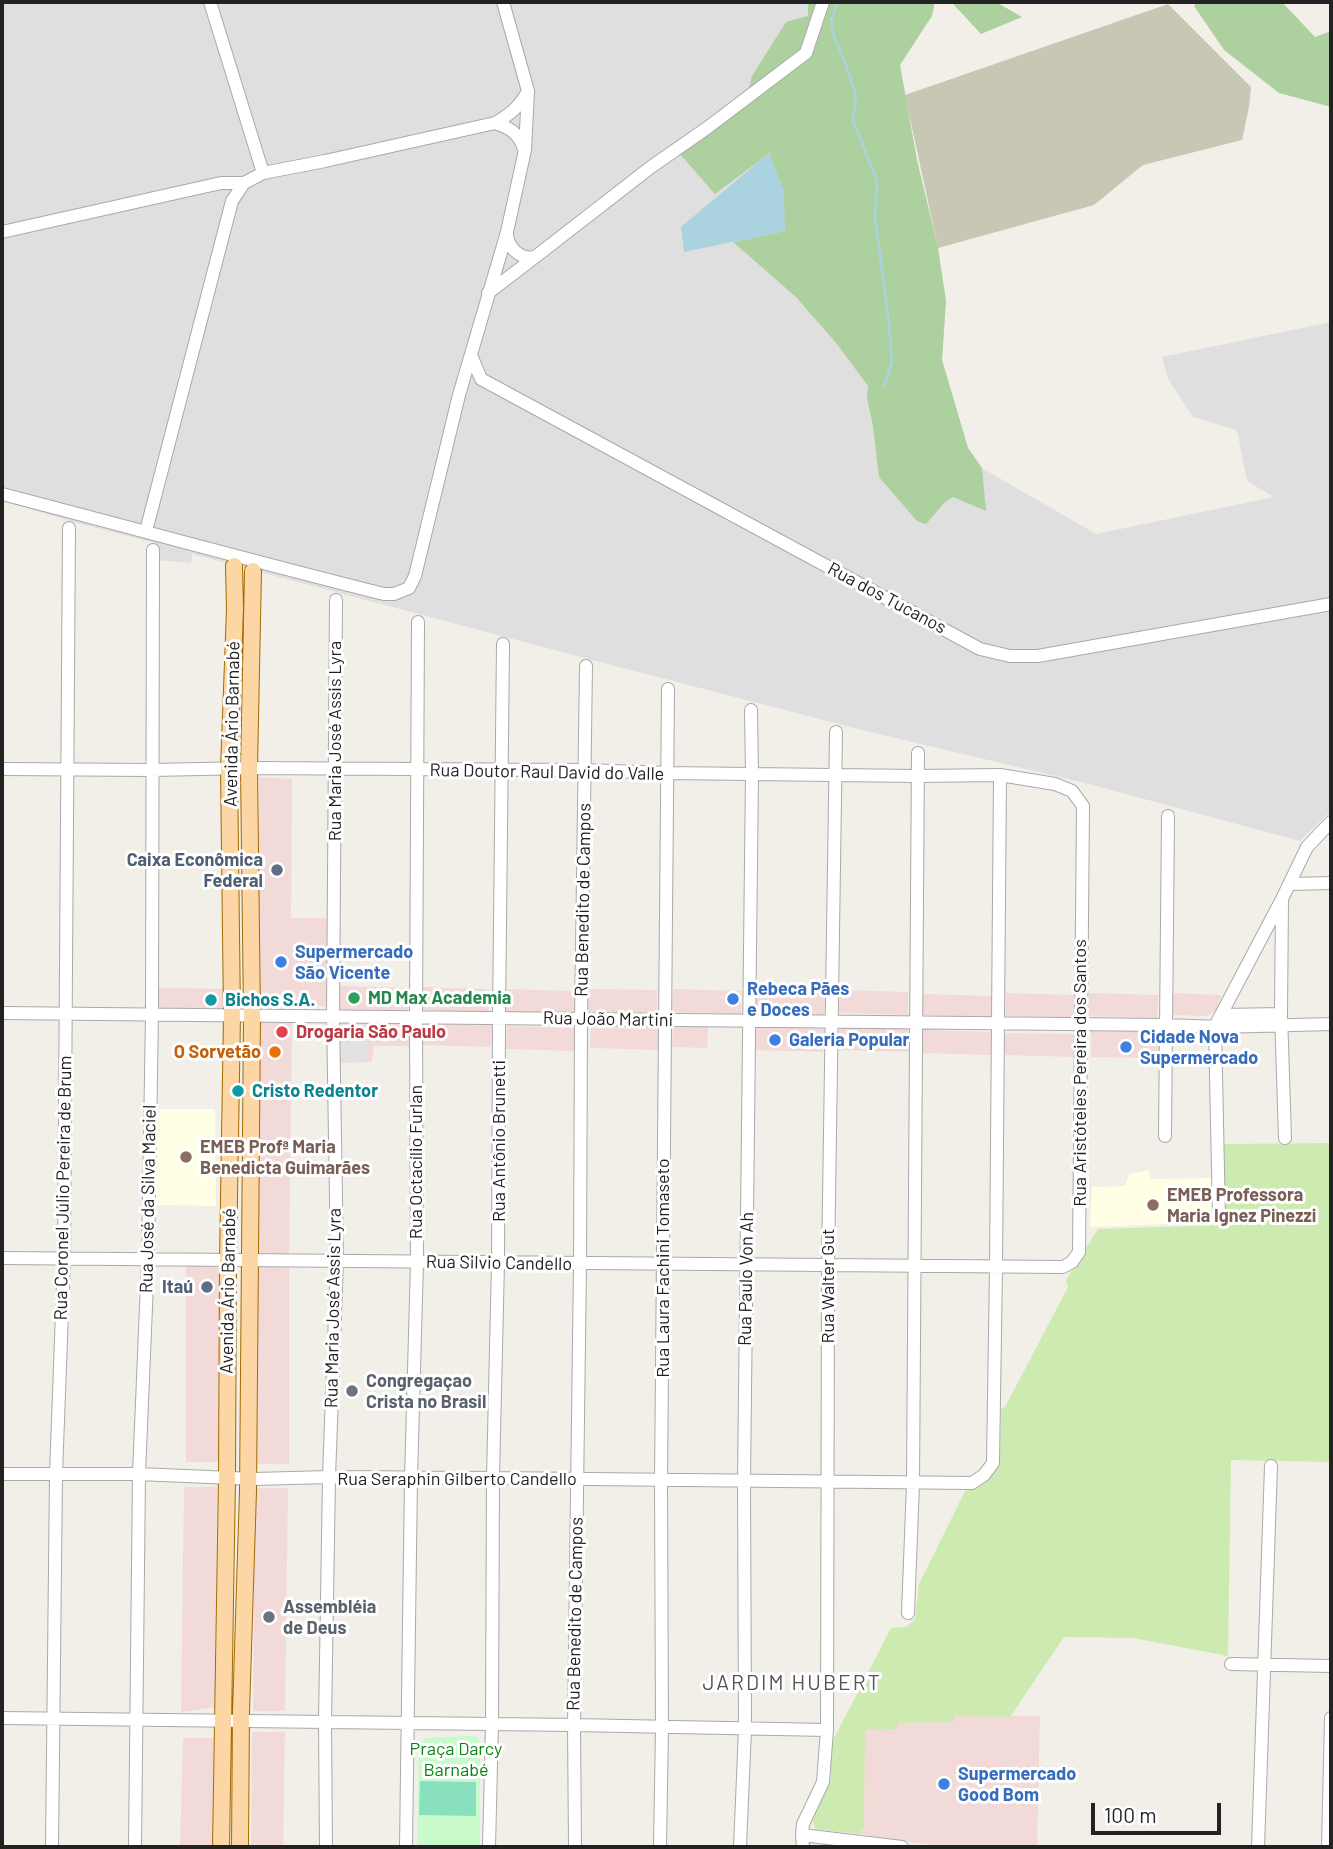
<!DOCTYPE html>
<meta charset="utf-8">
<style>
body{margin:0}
#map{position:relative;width:1333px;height:1849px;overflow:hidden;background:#f2efe9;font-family:Barlow,sans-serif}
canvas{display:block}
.frame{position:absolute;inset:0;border:4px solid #222;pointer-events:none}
.scale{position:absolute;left:1091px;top:1803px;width:130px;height:32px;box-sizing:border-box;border:4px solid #222;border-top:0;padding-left:9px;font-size:21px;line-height:24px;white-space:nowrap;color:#222;-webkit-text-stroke:5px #fff;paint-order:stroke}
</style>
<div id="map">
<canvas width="1333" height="1849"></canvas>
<div class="frame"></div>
<div class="scale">100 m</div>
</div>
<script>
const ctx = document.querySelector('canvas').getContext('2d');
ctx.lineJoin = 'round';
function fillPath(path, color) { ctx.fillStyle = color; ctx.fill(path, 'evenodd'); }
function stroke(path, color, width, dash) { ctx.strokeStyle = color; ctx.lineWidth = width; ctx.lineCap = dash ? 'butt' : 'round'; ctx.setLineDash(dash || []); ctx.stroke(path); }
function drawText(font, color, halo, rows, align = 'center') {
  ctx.font = font + ' Barlow,sans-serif'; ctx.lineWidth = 6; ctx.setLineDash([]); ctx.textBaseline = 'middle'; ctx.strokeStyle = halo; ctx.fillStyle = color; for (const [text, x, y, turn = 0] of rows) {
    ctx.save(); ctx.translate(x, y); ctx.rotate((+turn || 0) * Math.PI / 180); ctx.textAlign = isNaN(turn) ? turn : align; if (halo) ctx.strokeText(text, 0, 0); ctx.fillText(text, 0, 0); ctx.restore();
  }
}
const residential = new Path2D(`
 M2 2H904L900 65 917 160 938 248 946 301 942 360 968 448 982 468 1096 534 1274 497 1247 481 1237 430 1193 417 1168 379 1162 357 1331 322V811L1300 841 1085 783 862 730 596 661 192 554 191 563 157 560V548L155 543 77 523 2 501Z`);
const commercial = new Path2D(`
 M259 777 292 779 291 918H327V1006L258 1004Z
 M340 986 409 988 408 1011 340 1009Z
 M421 987 489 989V1012L420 1010Z
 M159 988 228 989 227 1012 159 1011Z
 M506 989 575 991V1014L506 1012Z
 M589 989 657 990V1013L588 1012Z
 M673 989 741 991V1014L672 1012Z
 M840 990 908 992V1015L839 1013Z
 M756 991 825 993 824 1016 756 1014Z
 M1006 993 1075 995 1074 1017 1006 1016Z
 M1089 993 1158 995 1157 1018 1088 1016Z
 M1172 993 1221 995 1217 1009 1208 1016 1172 1015Z
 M923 994 992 996 991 1019 923 1017Z
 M340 1020 409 1021V1046H374L372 1062 339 1063Z
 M257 1021H292L289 1254 254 1253Z
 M423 1022 492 1024 491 1047 423 1045Z
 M591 1025 659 1027V1050L590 1048Z
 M673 1025 708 1026 707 1048 672 1047Z
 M507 1026 575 1028V1051L506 1049Z
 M755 1027 824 1029 823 1052 754 1050Z
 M839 1027 908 1029V1052L839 1050Z
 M923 1030 991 1032V1055L922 1053Z
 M1091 1031 1160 1032 1159 1058 1091 1057Z
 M1005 1033 1074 1034V1057L1005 1055Z
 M186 1264 219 1265V1462H186Z
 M256 1267H289V1464H256Z
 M184 1487H217L215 1707 181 1712Z
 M255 1488H288L285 1711H253Z
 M954 1716H1040L1037 1847H942L860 1834 864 1827V1730L897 1729V1723L954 1722Z
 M252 1732H285L283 1847H251Z
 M183 1738H216V1847H180Z`);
const education = new Path2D(`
 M155 1109H215L216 1206 156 1205Z
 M1149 1170 1150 1179 1215 1178 1216 1222 1090 1227 1092 1187 1125 1186 1129 1174Z`);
const construction = new Path2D(`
 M1168 4 1251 87 1249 107 1242 140 1143 165 1094 205 938 248 905 95Z`);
const grass = new Path2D(`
 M1331 1143V1462L1231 1460 1228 1656 1133 1638 1064 1637 1010 1717 954 1716V1722L898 1723 897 1729 865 1730 864 1827 860 1834 815 1829 812 1818 831 1780V1744L891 1628 906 1627 915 1619 919 1584 965 1491 975 1489 984 1484 1000 1458 1001 1409 1005 1407 1068 1287 1066 1280 1098 1229 1225 1225 1223 1144Z`);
const forest = new Path2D(`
 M808 2H935L932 16 900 65 917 160 938 248 946 301 942 360 968 448 982 468 986 511 953 497 944 503 926 524 917 521 879 477 873 426 867 398 868 386 837 344 796 297 733 242 785 231 770 153 715 194 679 153 745 103 752 76 786 22 808 16Z
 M954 2H996L1022 17 981 34 954 5Z
 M1197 2H1282L1315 37 1331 31V107L1279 93 1224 50 1194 6Z`);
const park = new Path2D(`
 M471 1736 476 1737 480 1742V1847H417L419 1744 425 1738Z`);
const pitch = new Path2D(`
 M420 1781 476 1782V1816L419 1815Z`);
const parking = new Path2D(`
 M343 1023 369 1024 368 1061 342 1060Z`);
const water = new Path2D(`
 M769 153 784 191 785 231 684 252 681 227Z`);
const stream = new Path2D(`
 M838 2 831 20 834 37 843 57 856 95 853 120 877 181 875 217 889 323 892 362 884 387`);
const minor = new Path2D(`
 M210 2 263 173
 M495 123C511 114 520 106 528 91
 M2 232 221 183H244L263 173 325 161 495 123C511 128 519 134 524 149
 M507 233C507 247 520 260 535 257L651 167 707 128 806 53 823 2
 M488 293 535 257
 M471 355 481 379 980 649 1010 656H1038L1331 604
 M2 494C129 527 256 562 384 594H394L409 588 415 576 459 395 507 232 525 150 528 91 503 2
 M146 531 232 201 244 183
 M2 769 152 770 249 768 585 770 668 773 917 776 1000 775 1055 784 1072 791 1083 806 1079 1252 1072 1262 1063 1267 2 1258
 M1290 884 1331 883
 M1282 899 1281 1014 1285 1138
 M2 1013 1165 1025 1220 1027 1331 1024
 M1221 1015 1281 1014
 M1215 1026 1282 899 1307 847 1331 822
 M1215 1026 1219 1218
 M1165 1136 1168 816
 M2 1474H139L254 1479 329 1477 493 1478 972 1483 984 1475 993 1463 996 1268 1000 775
 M908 1613 913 1484 918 753
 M1231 1664 1331 1666
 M2 1718 574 1725 827 1730
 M802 1835 902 1847
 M52 1847 56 1474 64 1258 69 528
 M135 1847 139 1474 148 1259 152 1014 153 550
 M326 1847 325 1722 329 1477 337 1261 333 1015 336 600
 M406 1847 411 1478 417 1262 416 1017 418 622
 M489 1847 492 1724 493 1478 498 1262 499 1017 503 644
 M575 1847 574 1725 580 1264 581 1020 586 666
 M660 1847 662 1728 661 1480 668 689
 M740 1847 745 1729 744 1481 752 773 751 710
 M803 1847 802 1835 803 1824 823 1782 827 1730 828 1266 836 732
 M1258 1847 1271 1466
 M1328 1847 1331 1718`);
const major = new Path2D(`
 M221 1847 227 1478 228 1260 232 1015 229 768 235 609 234 566
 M240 1847 241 1712 248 1491 252 1016 249 768 253 571`);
const markers = [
 [277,870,7,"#5c6f8a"],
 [281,962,7,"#3f7fe0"],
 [354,998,7,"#2e9e5b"],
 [733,999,7,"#3f7fe0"],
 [211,1000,7,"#0f9aa8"],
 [282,1032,7,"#e0444e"],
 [775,1040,7,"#3f7fe0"],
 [1126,1047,7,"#3f7fe0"],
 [275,1052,7,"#e8710a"],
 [238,1091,7,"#0f9aa8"],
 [186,1157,7,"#8d6e63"],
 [1153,1205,7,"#8d6e63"],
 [207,1287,7,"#5c6f8a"],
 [352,1391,7,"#6b7280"],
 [269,1617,7,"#6b7280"],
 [944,1784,7,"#3f7fe0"]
];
const streetNames = [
 ["Rua dos Tucanos",887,598,28],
 ["Avenida Ário Barnabé",232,724,-89],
 ["Rua Maria José Assis Lyra",335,741,-90],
 ["Rua Doutor Raul David do Valle",547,772,1],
 ["Rua Benedito de Campos",583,900,-89],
 ["Rua João Martini",608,1019,1],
 ["Rua Aristóteles Pereira dos Santos",1080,1073,-90],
 ["Rua Antônio Brunetti",499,1141,-90],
 ["Rua Octacílio Furlan",416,1162,-90],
 ["Rua Coronel Júlio Pereira de Brum",63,1188,-89],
 ["Rua José da Silva Maciel",148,1199,-89],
 ["Rua Silvio Candello",499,1263,1],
 ["Rua Laura Fachini Tomaseto",663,1268,-90],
 ["Rua Paulo Von Ah",746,1279,-89],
 ["Rua Walter Gut",828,1286,-90],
 ["Avenida Ário Barnabé",228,1291,-89],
 ["Rua Maria José Assis Lyra",333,1308,-89],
 ["Rua Seraphin Gilberto Candello",457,1479],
 ["Rua Benedito de Campos",575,1614,-89]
];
const serviceNames = [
 ["Caixa Econômica",263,860],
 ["Federal",263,881],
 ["Itaú",193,1287]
];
const shopNames = [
 ["Supermercado",295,952],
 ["São Vicente",295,973],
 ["Rebeca Pães",747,989],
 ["e Doces",747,1010],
 ["Cidade Nova",1140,1037],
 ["Supermercado",1140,1058],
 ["Galeria Popular",789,1040],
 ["Supermercado",958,1774],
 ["Good Bom",958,1795]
];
const leisureNames = [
 ["MD Max Academia",368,998]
];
const cultureNames = [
 ["Bichos S.A.",225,1000],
 ["Cristo Redentor",252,1091]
];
const healthNames = [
 ["Drogaria São Paulo",296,1032]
];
const foodNames = [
 ["O Sorvetão",261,1052]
];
const educationNames = [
 ["EMEB Profª Maria",200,1147],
 ["Benedicta Guimarães",200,1168],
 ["EMEB Professora",1167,1195],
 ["Maria Ignez Pinezzi",1167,1216]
];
const worshipNames = [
 ["Congregaçao",366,1381],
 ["Crista no Brasil",366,1402],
 ["Assembléia",283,1607],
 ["de Deus",283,1628]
];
const parkNames = [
 ["Praça Darcy",456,1749],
 ["Barnabé",456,1770]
];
const quarterNames = [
 ["JARDIM HUBERT",792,1683]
];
fillPath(residential, '#e0dfdf');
fillPath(commercial, '#f2dad9');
fillPath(education, '#ffffe5');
fillPath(construction, '#c7c7b4');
fillPath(grass, '#cdebb0');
fillPath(forest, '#add19e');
fillPath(park, '#c8facc');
fillPath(pitch, '#88e0be');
fillPath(parking, '#e2e2e2');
fillPath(water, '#aad3df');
stroke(stream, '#aad3df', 2.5);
stroke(minor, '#a9a9a9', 14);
stroke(major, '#a06b00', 18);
stroke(minor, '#fff', 12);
stroke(major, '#fcd6a4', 16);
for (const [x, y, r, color] of markers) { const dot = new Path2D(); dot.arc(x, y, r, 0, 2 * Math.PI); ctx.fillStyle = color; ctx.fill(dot); stroke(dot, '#fff', 2.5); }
drawText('18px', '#222', '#fff', streetNames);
drawText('bold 18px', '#4e5e75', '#fff', serviceNames, 'right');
drawText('bold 18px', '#366cbe', '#fff', shopNames, 'left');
drawText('bold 18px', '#27864d', '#fff', leisureNames, 'left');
drawText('bold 18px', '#0d838f', '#fff', cultureNames, 'left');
drawText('bold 18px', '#be3a42', '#fff', healthNames, 'left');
drawText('bold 18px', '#c56008', '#fff', foodNames, 'right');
drawText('bold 18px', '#785e54', '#fff', educationNames, 'left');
drawText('bold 18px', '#5b616d', '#fff', worshipNames, 'left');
drawText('18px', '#0c8416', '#fff', parkNames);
ctx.letterSpacing = '2px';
drawText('21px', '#555', '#fff', quarterNames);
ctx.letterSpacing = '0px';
</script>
